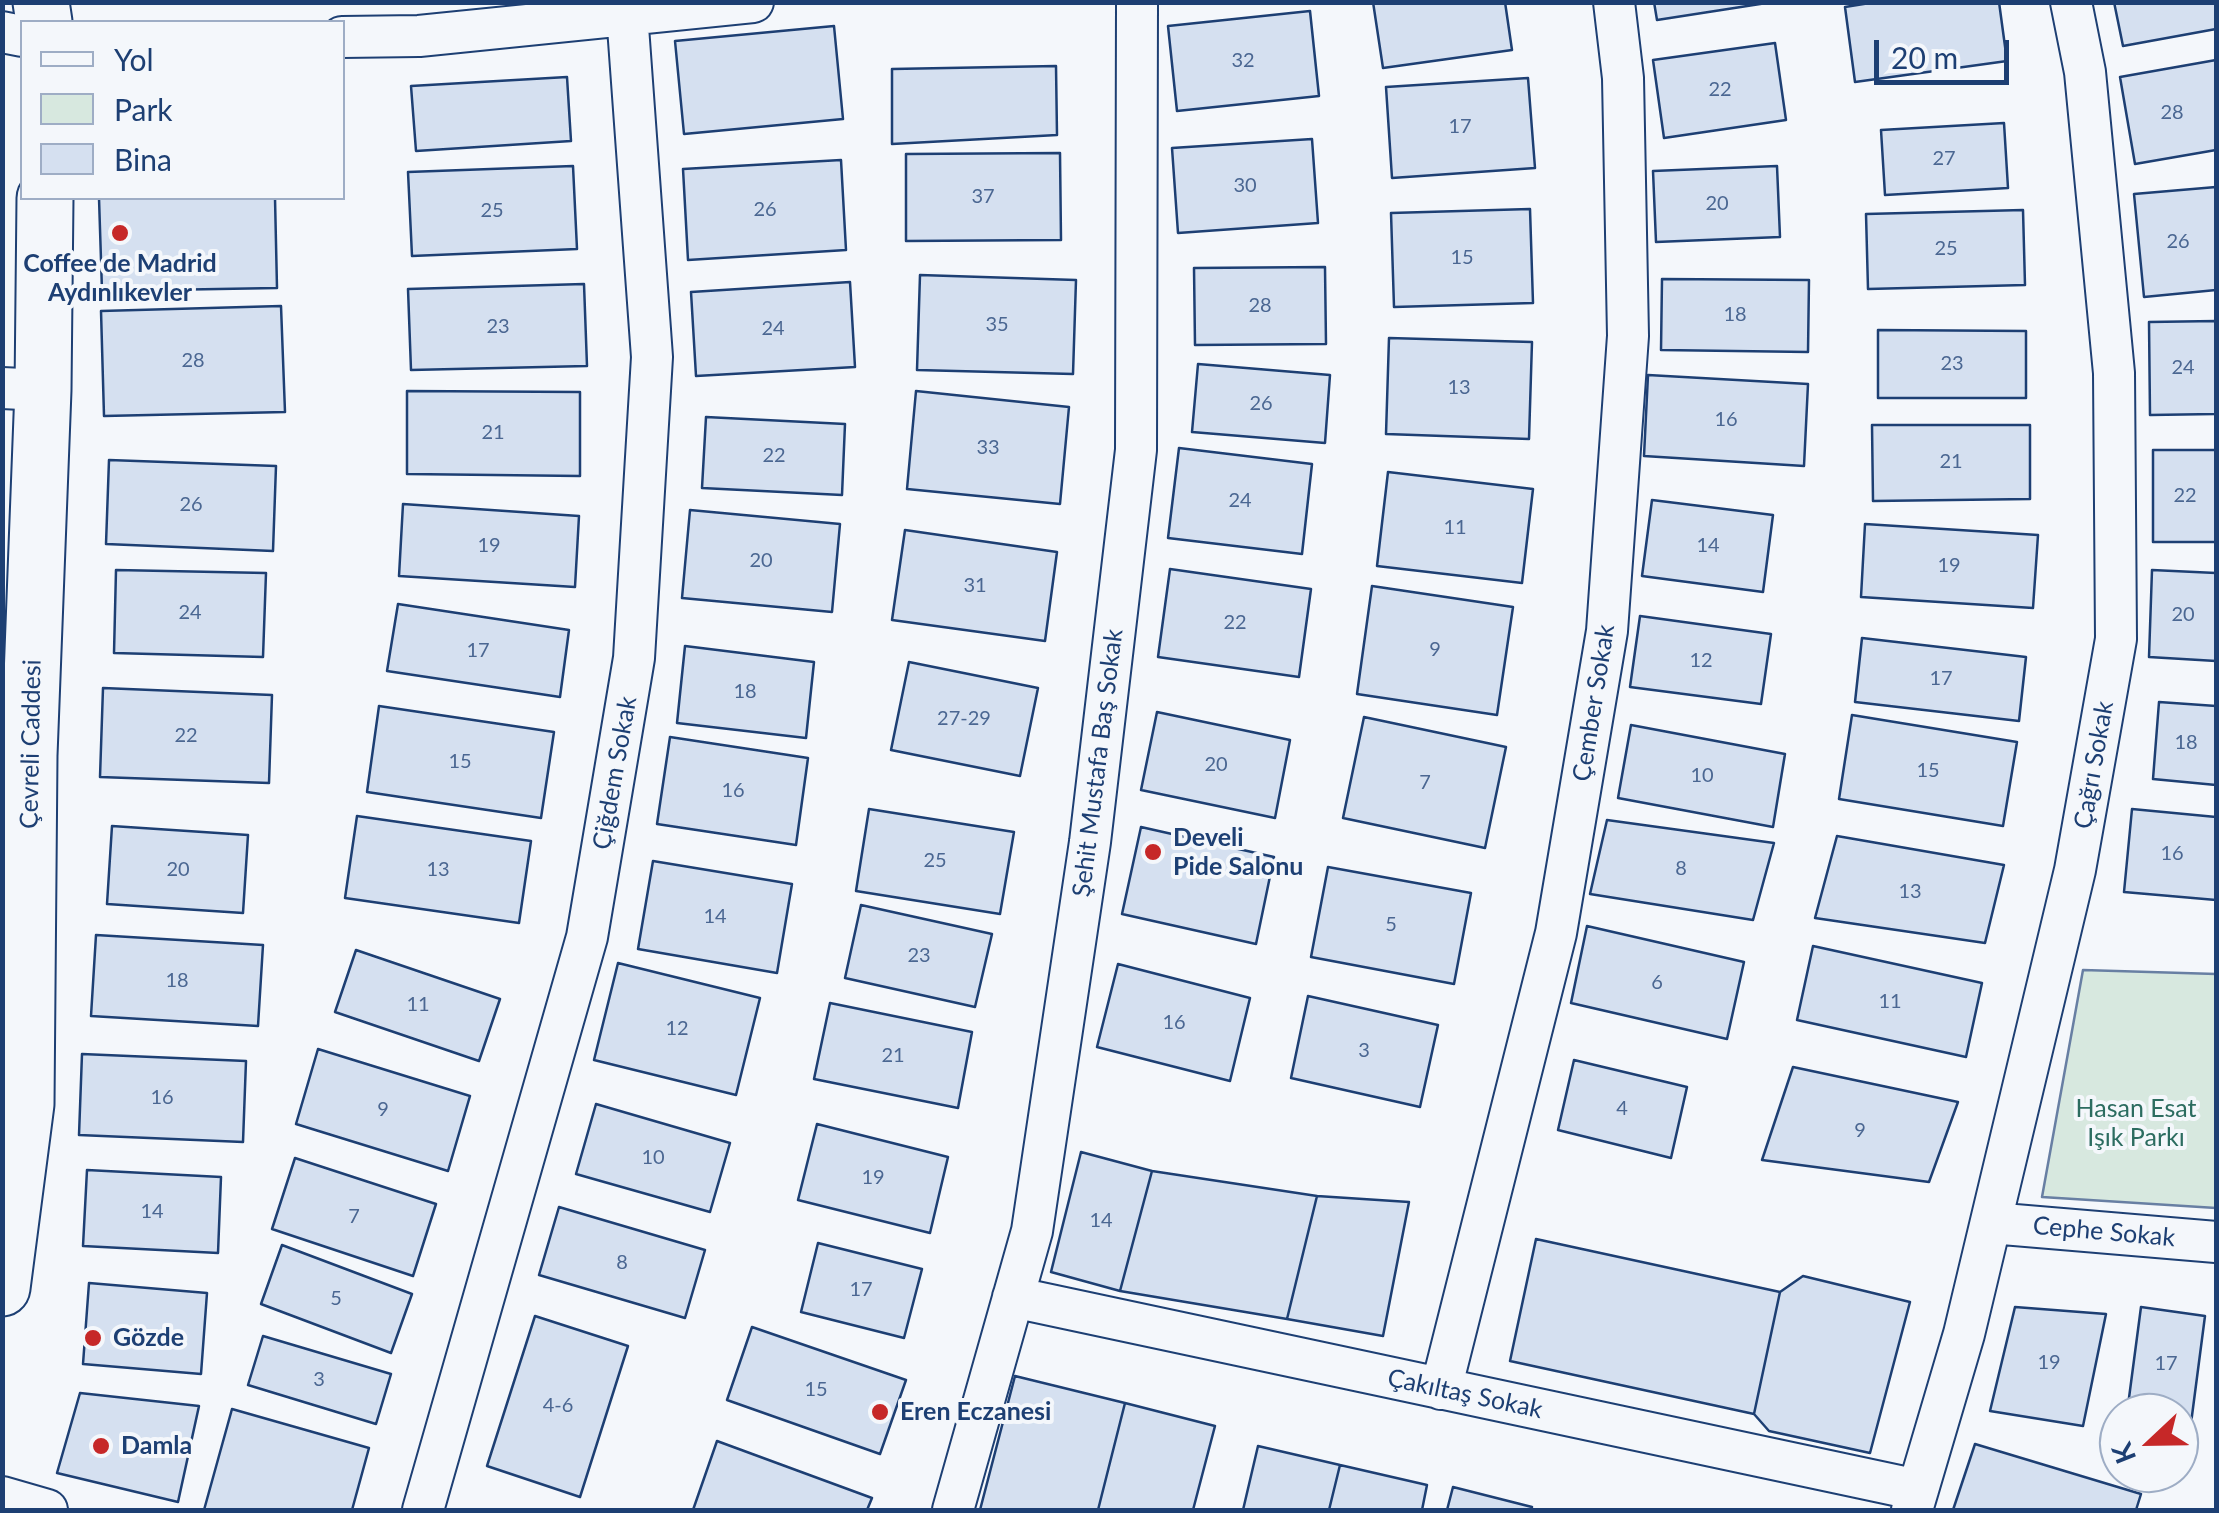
<!DOCTYPE html>
<meta charset="utf-8">
<style>
body{margin:0}
#map{position:relative;width:2219px;height:1513px;overflow:hidden;background:#f4f7fb;font-family:Lato,sans-serif}
canvas{display:block}
.frame{position:absolute;inset:0;border:5px solid #1d3f73;pointer-events:none}
.legend{position:absolute;left:20px;top:20px;width:325px;height:180px;box-sizing:border-box;background:#f4f7fb;border:2px solid #9eadc5;margin:0;padding:12px 18px;list-style:none;font-size:30px;color:#1d3f73}
.legend li{display:flex;align-items:center;gap:20px;height:50px}
.legend b{width:50px;border:2px solid #9eadc5}
.north{position:absolute;left:2099px;top:1393px;width:100px;height:100px;box-sizing:border-box;background:#f4f7fb;border:2px solid #9eadc5;border-radius:50%;rotate:248deg;font-size:28px;font-weight:700;line-height:40px;text-align:center;color:#1d3f73}
.north::after{content:'';display:block;margin:auto;width:35px;height:45px;background:#c62828;clip-path:polygon(50% 0,100% 100%,50% 72%,0 100%)}
.scale{position:absolute;left:1874px;top:40px;width:135px;height:45px;box-sizing:border-box;border:5px solid #1d3f73;border-top:0;padding-left:12px;font-size:30px;line-height:35px;white-space:nowrap;color:#1d3f73;-webkit-text-stroke:8px #f4f7fb;paint-order:stroke}
</style>
<div id="map">
<canvas width="2219" height="1513"></canvas>
<div class="frame"></div>
<ul class="legend">
<li><b style="height:12px;background:#f4f7fb"></b>Yol</li>
<li><b style="height:28px;background:#d7e8df"></b>Park</li>
<li><b style="height:28px;background:#d5e0f0"></b>Bina</li>
</ul>
<div class="north">K</div>
<div class="scale">20 m</div>
</div>
<script>
const ctx = document.querySelector('canvas').getContext('2d');
ctx.lineJoin = 'round';
function fillPath(path, color) { ctx.fillStyle = color; ctx.fill(path, 'evenodd'); }
function stroke(path, color, width, dash) { ctx.strokeStyle = color; ctx.lineWidth = width; ctx.lineCap = dash ? 'butt' : 'round'; ctx.setLineDash(dash || []); ctx.stroke(path); }
function drawText(font, color, halo, rows, align = 'center') {
  ctx.font = font + ' Lato,sans-serif'; ctx.lineWidth = 8; ctx.setLineDash([]); ctx.textBaseline = 'middle'; ctx.strokeStyle = halo; ctx.fillStyle = color; for (const [text, x, y, turn = 0] of rows) {
    ctx.save(); ctx.translate(x, y); ctx.rotate((+turn || 0) * Math.PI / 180); ctx.textAlign = isNaN(turn) ? turn : align; if (halo) ctx.strokeText(text, 0, 0); ctx.fillText(text, 0, 0); ctx.restore();
  }
}
const green = new Path2D(`
 M2083 970 2216 974V1208L2042 1197Z`);
const building = new Path2D(`
 M1373 2H1505L1512 50 1383 68Z
 M1654 2H1773L1657 20Z
 M1876 2H1999L2007 61 1855 82 1845 7Z
 M2114 2H2216V29L2123 46Z
 M1310 11 1319 96 1177 111 1168 26Z
 M834 26 843 119 684 134 675 41Z
 M1775 43 1786 120 1664 138 1653 60Z
 M2216 60V150L2135 164 2120 77Z
 M1056 66 1057 135 892 144V69Z
 M567 77 571 141 416 151 411 86Z
 M1528 78 1535 168 1392 178 1386 87Z
 M2004 123 2008 188 1885 195 1881 130Z
 M1312 139 1318 223 1178 233 1172 148Z
 M1060 153 1061 240 906 241V154Z
 M841 160 846 250 688 260 683 169Z
 M573 166 577 249 412 256 408 172Z
 M1777 166 1780 237 1656 242 1653 171Z
 M2216 187V290L2144 297 2134 194Z
 M99 198H275L277 288 102 291Z
 M1530 209 1533 303 1394 307 1391 213Z
 M2023 210 2025 285 1868 289 1866 214Z
 M1325 267 1326 344 1195 345 1194 268Z
 M920 275 1076 280 1073 374 917 370Z
 M1662 279 1809 280 1808 352 1661 350Z
 M850 282 855 367 696 376 691 292Z
 M584 284 587 366 411 370 408 289Z
 M281 306 285 412 104 416 101 311Z
 M2216 321V414L2150 415 2149 322Z
 M1878 330 2026 331V398H1878Z
 M1389 338 1532 342 1529 439 1386 434Z
 M1198 364 1330 375 1325 443 1192 432Z
 M1648 375 1808 384 1804 466 1644 456Z
 M407 391 580 392V476L407 474Z
 M916 391 1069 407 1060 504 907 489Z
 M706 417 845 424 842 495 702 488Z
 M1872 425H2030V499L1873 501Z
 M1179 448 1312 464 1302 554 1168 538Z
 M2153 450H2216V542H2153Z
 M109 460 276 466 273 551 106 544Z
 M1388 472 1533 489 1522 583 1377 566Z
 M1652 500 1773 515 1763 592 1642 576Z
 M403 504 579 516 575 587 399 576Z
 M690 510 840 524 832 612 682 598Z
 M1865 524 2038 535 2033 608 1861 597Z
 M905 530 1057 552 1045 641 892 620Z
 M1170 569 1311 589 1299 677 1158 657Z
 M116 570 266 573 263 657 114 653Z
 M2152 570 2216 573V661L2149 657Z
 M1372 586 1513 607 1497 715 1357 694Z
 M398 604 569 630 560 697 387 671Z
 M1640 616 1771 634 1761 704 1630 687Z
 M1862 638 2026 657 2019 721 1855 702Z
 M685 646 814 662 806 738 677 723Z
 M909 662 1038 688 1020 776 891 750Z
 M103 688 272 695 269 783 100 777Z
 M2159 702 2216 706V785L2153 779Z
 M379 706 554 732 541 818 367 792Z
 M1157 712 1290 740 1275 818 1141 790Z
 M1852 715 2017 742 2003 826 1839 799Z
 M1364 717 1506 747 1485 848 1343 818Z
 M1631 725 1785 754 1773 827 1618 798Z
 M670 737 808 758 796 845 657 824Z
 M869 809 1014 832 1000 914 856 891Z
 M2132 809 2216 817V900L2124 892Z
 M357 816 531 841 519 923 345 898Z
 M1607 820 1774 843 1753 920 1590 894Z
 M112 826 248 835 243 913 107 904Z
 M1141 827 1274 857 1256 944 1122 914Z
 M1837 836 2004 865 1985 943 1815 918Z
 M653 861 792 884 777 973 638 949Z
 M1328 867 1471 893 1454 984 1311 957Z
 M861 905 992 934 975 1007 845 978Z
 M1587 926 1744 962 1727 1039 1571 1003Z
 M96 935 263 945 258 1026 91 1016Z
 M1813 946 1982 983 1966 1057 1797 1020Z
 M356 950 500 999 479 1061 335 1012Z
 M618 963 760 998 736 1095 594 1060Z
 M1118 964 1250 998 1230 1081 1097 1047Z
 M1308 996 1438 1025 1420 1107 1291 1078Z
 M830 1003 972 1032 958 1108 814 1079Z
 M318 1049 470 1096 448 1171 296 1124Z
 M82 1054 246 1061 243 1142 79 1135Z
 M1574 1060 1687 1087 1671 1158 1558 1130Z
 M1793 1067 1958 1102 1929 1182 1762 1160Z
 M596 1104 730 1143 710 1212 576 1174Z
 M817 1124 948 1157 930 1233 798 1200Z
 M1081 1152 1152 1171 1120 1291 1051 1272Z
 M295 1158 436 1204 413 1276 272 1229Z
 M87 1170 221 1177 218 1253 83 1246Z
 M1152 1171 1317 1196 1287 1319 1120 1291Z
 M1317 1196 1409 1202 1383 1336 1287 1319Z
 M559 1207 705 1250 685 1318 539 1275Z
 M1536 1239 1780 1292 1754 1414 1510 1361Z
 M818 1243 922 1269 904 1338 801 1312Z
 M282 1245 412 1294 391 1353 261 1304Z
 M1803 1276 1910 1302 1870 1453 1769 1431 1754 1414 1780 1292Z
 M89 1283 207 1293 201 1374 83 1364Z
 M2015 1307 2106 1314 2083 1426 1990 1411Z
 M2141 1307 2205 1316 2187 1454 2179 1453V1413H2127Z
 M535 1316 628 1346 580 1497 487 1466Z
 M752 1327 906 1380 880 1454 727 1400Z
 M263 1336 391 1374 376 1424 248 1385Z
 M1015 1376 1125 1403 1098 1510H980Z
 M80 1393 199 1406 178 1502 57 1473Z
 M1125 1403 1215 1426 1193 1510H1098Z
 M232 1409 369 1448 352 1510H204Z
 M717 1441 872 1498 867 1510H693Z
 M1975 1444 2141 1494 2136 1510H1953Z
 M1258 1446 1340 1465 1329 1510H1243Z
 M1340 1465 1427 1485 1422 1510H1329Z
 M1453 1487 1532 1507 1531 1510H1447Z`);
const street = new Path2D(`
 M2 32 22 36
 M342 37 419 36 753 2
 M2 388 43 390
 M1991 1223 2216 1242
 M1013 1297 1918 1490
 M1441 1389 1556 933 1607 631 1628 336 1623 78 1614 2
 M2 1497 47 1510
 M423 1510 587 937 634 658 652 357 627 13
 M953 1510 1032 1231 1090 842 1136 450 1137 2
 M1912 1510 1964 1334 2075 870 2116 639 2114 373 2085 72 2071 2`);
const secondary = new Path2D(`
 M41 2 44 22
 M2 1288 26 1104 29 755 43 390 45 198`);
const markers = [
 [120,233,10,"#c62828"],
 [1153,852,10,"#c62828"],
 [93,1338,10,"#c62828"],
 [880,1412,10,"#c62828"],
 [101,1446,10,"#c62828"]
];
const numberNames = [
 ["32",1243,61],
 ["22",1720,90],
 ["28",2172,113],
 ["17",1460,127],
 ["27",1944,159],
 ["30",1245,186],
 ["37",983,197],
 ["20",1717,204],
 ["26",765,210],
 ["25",492,211],
 ["26",2178,242],
 ["25",1946,249],
 ["15",1462,258],
 ["28",1260,306],
 ["18",1735,315],
 ["35",997,325],
 ["23",498,327],
 ["24",773,329],
 ["28",193,361],
 ["23",1952,364],
 ["24",2183,368],
 ["13",1459,388],
 ["26",1261,404],
 ["16",1726,420],
 ["21",493,433],
 ["33",988,448],
 ["22",774,456],
 ["21",1951,462],
 ["22",2185,496],
 ["24",1240,501],
 ["26",191,505],
 ["11",1455,528],
 ["19",489,546],
 ["14",1708,546],
 ["20",761,561],
 ["19",1949,566],
 ["31",975,586],
 ["24",190,613],
 ["20",2183,615],
 ["22",1235,623],
 ["9",1435,650],
 ["17",478,651],
 ["12",1701,661],
 ["17",1941,679],
 ["18",745,692],
 ["27-29",964,719],
 ["22",186,736],
 ["18",2186,743],
 ["15",460,762],
 ["20",1216,765],
 ["15",1928,771],
 ["10",1702,776],
 ["7",1425,783],
 ["16",733,791],
 ["16",2172,854],
 ["25",935,861],
 ["8",1681,869],
 ["20",178,870],
 ["13",438,870],
 ["13",1910,892],
 ["14",715,917],
 ["5",1391,925],
 ["23",919,956],
 ["18",177,981],
 ["6",1657,983],
 ["11",1890,1002],
 ["11",418,1005],
 ["16",1174,1023],
 ["12",677,1029],
 ["3",1364,1051],
 ["21",893,1056],
 ["16",162,1098],
 ["4",1622,1109],
 ["9",383,1110],
 ["9",1860,1131],
 ["10",653,1158],
 ["19",873,1178],
 ["14",152,1212],
 ["7",354,1217],
 ["14",1101,1221],
 ["8",622,1263],
 ["17",861,1290],
 ["5",336,1299],
 ["19",2049,1363],
 ["17",2166,1364],
 ["3",319,1380],
 ["15",816,1390],
 ["4-6",558,1406]
];
const poiNames = [
 ["Coffee de Madrid",120,264,"center"],
 ["Aydınlıkevler",120,293,"center"],
 ["Develi",1173,838],
 ["Pide Salonu",1173,867],
 ["Gözde",113,1338],
 ["Eren Eczanesi",900,1412],
 ["Damla",121,1446]
];
const streetNames = [
 ["Çember Sokak",1594,703,-81],
 ["Çevreli Caddesi",31,744,-89],
 ["Şehit Mustafa Baş Sokak",1098,763,-83],
 ["Çağrı Sokak",2094,765,-80],
 ["Çiğdem Sokak",615,773,-80],
 ["Cephe Sokak",2104,1232,5],
 ["Çakıltaş Sokak",1465,1394,12]
];
const parkNames = [
 ["Hasan Esat",2136,1109],
 ["Işık Parkı",2136,1138]
];
fillPath(green, '#d7e8df');
stroke(green, '#687fa3', 2.5);
fillPath(building, '#d5e0f0');
stroke(building, '#1d3f73', 2.5);
stroke(street, '#1d3f73', 44);
stroke(secondary, '#1d3f73', 59);
stroke(street, '#f4f7fb', 40);
stroke(secondary, '#f4f7fb', 55);
for (const [x, y, r, color] of markers) { const dot = new Path2D(); dot.arc(x, y, r, 0, 2 * Math.PI); ctx.fillStyle = color; ctx.fill(dot); stroke(dot, '#f4f7fb', 4); }
drawText('20px', '#4b6792', null, numberNames);
drawText('bold 25px', '#1d3f73', '#f4f7fb', poiNames, 'left');
drawText('25px', '#1d3f73', '#f4f7fb', streetNames);
drawText('25px', '#2c6c60', '#f4f7fb', parkNames);
</script>
